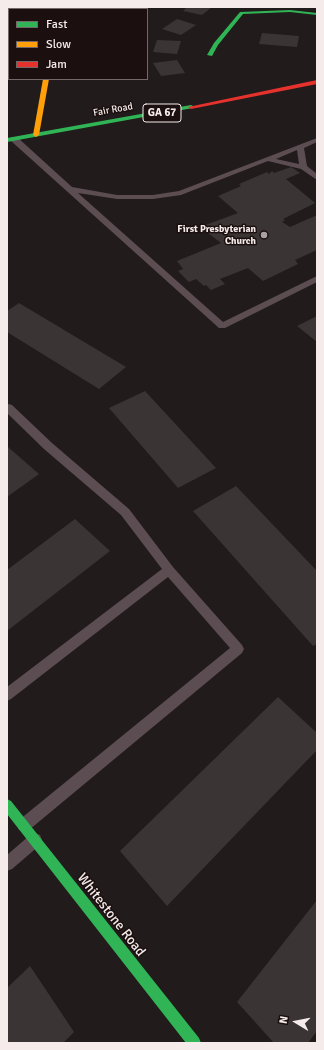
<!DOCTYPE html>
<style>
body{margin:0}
#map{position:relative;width:324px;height:1050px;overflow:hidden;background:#211b1b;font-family:Signika,sans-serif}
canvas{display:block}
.frame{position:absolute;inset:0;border:8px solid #f4ebea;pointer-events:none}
.legend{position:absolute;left:8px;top:8px;width:140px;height:72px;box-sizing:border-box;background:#1b100f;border:1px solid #726867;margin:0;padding:5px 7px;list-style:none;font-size:12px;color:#f4ebea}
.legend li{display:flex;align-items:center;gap:8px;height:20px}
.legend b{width:20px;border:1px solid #726867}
.north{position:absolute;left:276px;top:1002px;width:40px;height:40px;-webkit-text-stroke:3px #1b100f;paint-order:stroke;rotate:280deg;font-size:11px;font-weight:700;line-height:16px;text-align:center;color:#f4ebea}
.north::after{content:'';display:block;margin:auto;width:14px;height:18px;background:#f4ebea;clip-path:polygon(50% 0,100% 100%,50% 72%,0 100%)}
</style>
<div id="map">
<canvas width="324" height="1050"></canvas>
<div class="frame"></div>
<ul class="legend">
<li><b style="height:5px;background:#30b455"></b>Fast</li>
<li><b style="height:5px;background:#ff9f0a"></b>Slow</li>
<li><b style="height:5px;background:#e5322d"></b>Jam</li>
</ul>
<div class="north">N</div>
</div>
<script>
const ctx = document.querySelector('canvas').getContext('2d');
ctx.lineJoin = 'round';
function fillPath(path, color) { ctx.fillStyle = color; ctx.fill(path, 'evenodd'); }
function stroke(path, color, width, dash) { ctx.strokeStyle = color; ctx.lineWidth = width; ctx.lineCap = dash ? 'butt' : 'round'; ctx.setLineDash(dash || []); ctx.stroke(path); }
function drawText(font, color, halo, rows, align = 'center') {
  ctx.font = font + ' Signika,sans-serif'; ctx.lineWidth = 3; ctx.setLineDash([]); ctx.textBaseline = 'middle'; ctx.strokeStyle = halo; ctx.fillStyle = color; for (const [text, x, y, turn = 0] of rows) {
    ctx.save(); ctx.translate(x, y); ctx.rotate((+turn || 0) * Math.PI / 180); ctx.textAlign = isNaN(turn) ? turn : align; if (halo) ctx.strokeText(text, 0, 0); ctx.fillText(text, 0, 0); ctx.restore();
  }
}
const building = new Path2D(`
 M19 7H38L37 9H17Z
 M187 7H212L202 15 183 11Z
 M177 19 196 25 181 35 162 29Z
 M262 33 299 36 297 47 259 44Z
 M9 35V57H7V37Z
 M157 40 181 41 177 54 153 52Z
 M177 60 185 73 161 76 153 63Z
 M291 167 300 173 286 179 315 203 283 219 285 220 282 222 290 227 317 215V250L295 260 298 264 263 281 248 268 220 279 225 284 211 290 206 285 204 286 196 279 189 282 178 271 183 269 177 261 221 243 200 227 238 213 218 196 241 186 239 184 267 172 269 174 272 171 274 173Z
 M19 303 126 367 99 389 7 332V311Z
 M317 316V342L297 326Z
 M145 391 216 468 178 488 109 408Z
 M8 447 39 474 7 497V448Z
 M236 486 317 571V644L313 646 193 511Z
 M75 519 110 551 7 631V570Z
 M278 697 317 733V750L167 906 120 851Z
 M317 900V1031L308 1043H274L237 1002Z
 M30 966 74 1032 63 1043H7V988Z`);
const lane = new Path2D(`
 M11 137H17L72 187 117 195H153L179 191 317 138V142L304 148 307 166 317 174V180L301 169 268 161 181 195 153 199H117L78 193 223 322 317 276V282L225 328H219L11 141ZM297 150 299 164 276 159Z
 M9 404 12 405 52 443 129 509 173 567 242 645 244 649 242 653 29 830 24 832 19 830 17 825 19 820 230 648 168 577 11 699 7 701V687L162 569 121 515 44 449 7 413V405Z
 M35 833 40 835 42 840 40 845 12 869 7 871V855L30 835Z`);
const street = new Path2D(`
 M110 7H124L122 9H108Z`);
const fast = new Path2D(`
 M290 10 317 13V15L290 12 243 14 218 45 212 56 207 55 214 43 240 12Z
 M191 105 193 106V108L7 142V138Z
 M7 799 11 801 199 1038 201 1043H186L7 814Z`);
const slow = new Path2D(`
 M43 79H49L39 135 36 137 33 135Z`);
const jam = new Path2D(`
 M317 80V84L191 109 188 107Z`);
const markers = [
 [264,235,4,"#aaa2a2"]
];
const farStreetnames = [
 ["Fair Road",113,110,-10]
];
const farPoinames = [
 ["First Presbyterian",256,229],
 ["Church",256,241]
];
const shields = [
 [162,113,38]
];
const shieldNames = [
 ["GA 67",162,113]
];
const nearStreetnames = [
 ["Whitestone Road",111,915,52]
];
fillPath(building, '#3a3534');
fillPath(lane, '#5c4d53');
fillPath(street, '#5c4d53');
fillPath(fast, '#30b455');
fillPath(slow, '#ff9f0a');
fillPath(jam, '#e5322d');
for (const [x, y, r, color] of markers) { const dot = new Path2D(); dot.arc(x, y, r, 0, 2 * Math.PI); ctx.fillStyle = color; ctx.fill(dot); stroke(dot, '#1b100f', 1.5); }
drawText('10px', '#f4ebea', '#1b100f', farStreetnames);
drawText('bold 10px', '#f4ebea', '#1b100f', farPoinames, 'right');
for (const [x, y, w] of shields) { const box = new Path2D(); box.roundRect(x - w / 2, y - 9, w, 18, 3); ctx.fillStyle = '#1b100f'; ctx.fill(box); stroke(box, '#f4ebea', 1); }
drawText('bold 11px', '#f4ebea', null, shieldNames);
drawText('14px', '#f4ebea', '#1b100f', nearStreetnames);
</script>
